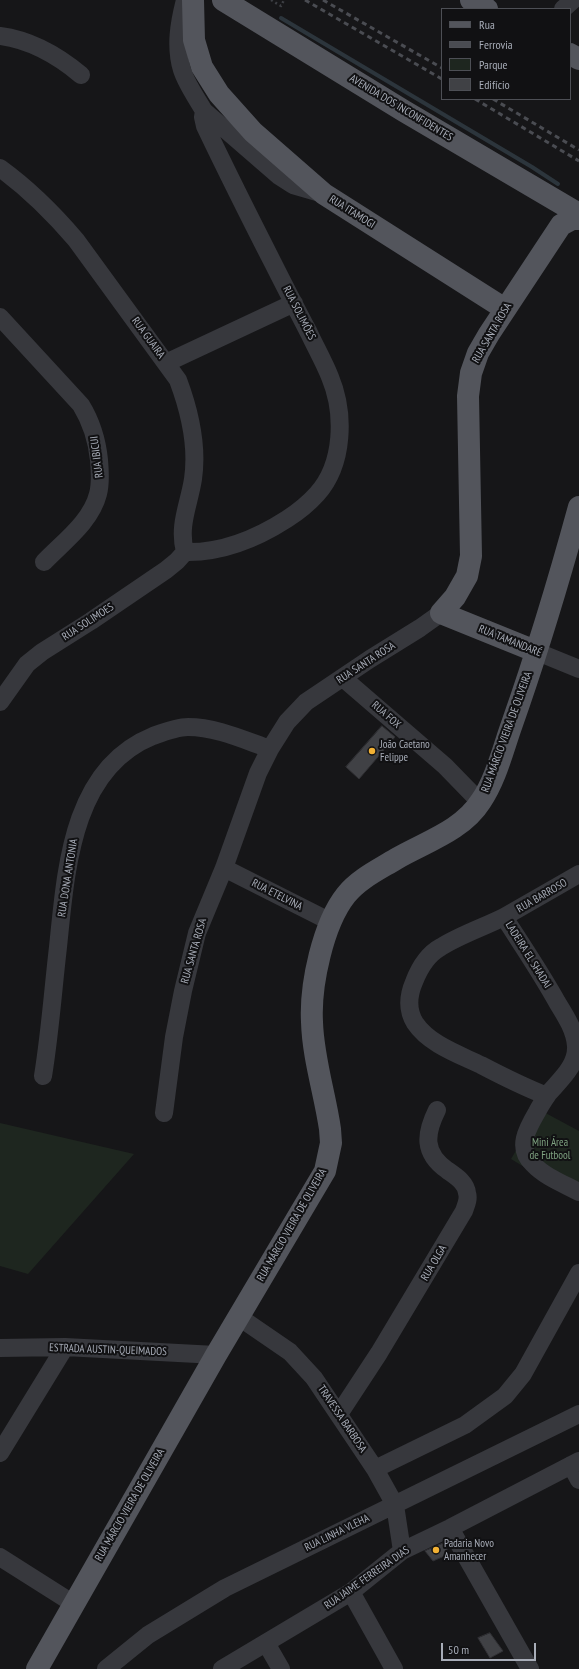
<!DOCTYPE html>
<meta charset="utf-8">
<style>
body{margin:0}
#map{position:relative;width:579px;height:1669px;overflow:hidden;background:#161618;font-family:"PT Sans Narrow",sans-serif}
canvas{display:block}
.legend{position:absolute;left:441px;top:8px;width:130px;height:92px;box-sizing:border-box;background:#111113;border:1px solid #4d4f55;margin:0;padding:5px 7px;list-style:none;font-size:12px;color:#a8adb8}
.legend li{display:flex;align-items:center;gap:8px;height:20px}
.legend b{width:20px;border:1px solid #4d4f55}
.scale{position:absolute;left:441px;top:1643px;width:95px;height:18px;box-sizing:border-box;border:2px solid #a8adb8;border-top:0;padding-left:5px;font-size:12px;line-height:14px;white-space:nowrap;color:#a8adb8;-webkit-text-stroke:3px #111113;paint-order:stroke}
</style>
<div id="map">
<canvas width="579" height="1669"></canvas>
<ul class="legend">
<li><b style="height:5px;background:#53555c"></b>Rua</li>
<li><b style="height:5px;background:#4a4c52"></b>Ferrovia</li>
<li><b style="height:11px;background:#1e261f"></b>Parque</li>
<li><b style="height:11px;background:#404145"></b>Edifício</li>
</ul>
<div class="scale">50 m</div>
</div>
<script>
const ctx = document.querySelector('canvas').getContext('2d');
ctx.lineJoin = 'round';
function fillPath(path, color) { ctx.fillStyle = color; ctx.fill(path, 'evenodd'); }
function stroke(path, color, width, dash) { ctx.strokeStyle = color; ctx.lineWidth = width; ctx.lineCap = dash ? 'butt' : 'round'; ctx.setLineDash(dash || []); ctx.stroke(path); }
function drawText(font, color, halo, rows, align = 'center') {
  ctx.font = font + ' "PT Sans Narrow",sans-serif'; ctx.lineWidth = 4; ctx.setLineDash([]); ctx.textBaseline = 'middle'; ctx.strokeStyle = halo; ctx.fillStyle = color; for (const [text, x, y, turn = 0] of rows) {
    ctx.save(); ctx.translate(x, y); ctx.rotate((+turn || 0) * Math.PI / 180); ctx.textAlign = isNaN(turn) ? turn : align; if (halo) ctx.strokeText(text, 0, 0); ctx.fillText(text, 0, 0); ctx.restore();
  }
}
const green = new Path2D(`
 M540 1110 579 1131V1200L511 1159Z
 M0 1123 134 1154 28 1274 0 1266Z`);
const stream = new Path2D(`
 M281 18 532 167 558 184`);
const building = new Path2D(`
 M382 726 395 737 359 779 346 767Z
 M444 1543 449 1554 433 1561 425 1551Z
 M490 1633 503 1651 490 1658 478 1638Z`);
const path = new Path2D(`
 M271 0 281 6 284 0`);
const minor = new Path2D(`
 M185 0C179 23 175 47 182 70 186 83 197 99 204 111L203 117 205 126C227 172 250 218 273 263 285 287 297 310 309 333 316 348 324 362 330 377 345 413 344 464 317 494 308 504 298 512 287 519 256 539 222 553 185 552
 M563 9 573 0
 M0 36C31 40 57 55 81 75
 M204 111 279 176 293 185 324 194
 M0 168C29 189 53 213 76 240L178 380C190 412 198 445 193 479 189 505 178 525 185 552
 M0 317 81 405C92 423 97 440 99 460 100 471 101 483 98 494 91 522 63 542 44 562
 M166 363 294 303
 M535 651 579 669
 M343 678 445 766 481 803
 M0 702 27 664 42 652 91 621 166 570 177 561 185 552
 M224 868 331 922
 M504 917 579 874
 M43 1076C50 1033 53 990 58 947 66 871 71 769 153 736 164 732 177 727 188 727 216 727 244 740 270 749
 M547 1096C524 1087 502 1076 481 1065 458 1054 429 1044 415 1023 407 1010 408 996 414 982 419 969 428 954 441 947 460 935 484 927 504 917 522 945 541 973 557 1002 565 1015 575 1030 576 1046 577 1066 560 1080 548 1094 544 1100 540 1106 537 1112 527 1129 516 1148 533 1164 545 1177 564 1184 579 1192
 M164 1113 174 1037 183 991 197 933 224 868 258 773 270 749 287 722 306 702 370 659 420 628 441 613
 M239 1317 290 1352 314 1378 375 1469 395 1505 402 1551
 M0 1348 65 1347 216 1355
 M339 1414 379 1353 464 1211C466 1205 469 1199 467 1193 466 1182 455 1176 447 1170 423 1153 425 1134 437 1110
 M0 1453 65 1347
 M571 1465 579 1480
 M375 1469 465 1425 505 1396 523 1374 579 1273
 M450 1528 530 1669
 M0 1557 74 1604
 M351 1592 394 1669
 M266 1643 281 1669
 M106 1669 148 1635 225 1588 579 1414
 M222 1669 351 1592 402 1551 450 1528 579 1461`);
const major = new Path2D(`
 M193 0 194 40 202 67 219 94 253 132 324 194 505 309
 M223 0 404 111 579 214
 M471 0 487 9
 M570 54 579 59
 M535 651 441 613 455 597 467 576 471 556 468 396 471 373 478 353 489 334 561 225 572 219H579
 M37 1669 216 1355 325 1171 331 1143 330 1129C325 1094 313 1058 312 1022 310 985 323 924 346 895 359 879 378 870 396 859 425 842 462 831 481 801 496 779 503 749 512 724 537 653 559 580 579 507`);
const rail = new Path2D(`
 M305 0 442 79
 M323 0 442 68
 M475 99 579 161
 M493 99 579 150`);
const markers = [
 [372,751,4,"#f2b134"],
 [436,1550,4,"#f2b134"]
];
const streetNames = [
 ["AVENIDA DOS INCONFIDENTES",401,108,31],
 ["RUA ITAMOGI",352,212,32],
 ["RUA SOLIMÕES",299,313,63],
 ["RUA SANTA ROSA",492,333,-60],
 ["RUA GUAIRA",148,338,54],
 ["RUA IBICUI",97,457,-97],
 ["RUA SOLIMOES",88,622,-33],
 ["RUA TAMANDARÉ",510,641,22],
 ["RUA SANTA ROSA",366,663,-33],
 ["RUA FOX",386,715,41],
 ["RUA MÁRCIO VIEIRA DE OLIVEIRA",507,732,-70],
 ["RUA DONA ANTONIA",68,878,-81],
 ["RUA ETELVINA",277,895,27],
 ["RUA BARROSO",542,896,-30],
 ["RUA SANTA ROSA",194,951,-74],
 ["LADEIRA EL SHADAI",528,955,58],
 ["RUA MÁRCIO VIEIRA DE OLIVEIRA",292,1225,-60],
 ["RUA OLGA",434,1263,-59],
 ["ESTRADA AUSTIN-QUEIMADOS",108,1350,2],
 ["TRAVESSA BARBOSA",342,1419,56],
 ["RUA MÁRCIO VIEIRA DE OLIVEIRA",130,1505,-60],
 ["RUA LINHA VLEHA",337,1533,-26],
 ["RUA JAIME FERREIRA DIAS",367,1578,-35]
];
const poiNames = [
 ["João Caetano",380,745],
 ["Felippe",380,758],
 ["Padaria Novo",444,1544],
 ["Amanhecer",444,1557]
];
const parkNames = [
 ["Mini Área",550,1143],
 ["de Futbool",550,1156]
];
fillPath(green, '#1e261f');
stroke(stream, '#2c353c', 4);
fillPath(building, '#404145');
stroke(building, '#303034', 1);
stroke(path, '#3d3f44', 2.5, [2, 3]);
stroke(minor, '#37383d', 18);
stroke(major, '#53555c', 22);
stroke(rail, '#4a4c52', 3, [5, 4]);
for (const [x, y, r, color] of markers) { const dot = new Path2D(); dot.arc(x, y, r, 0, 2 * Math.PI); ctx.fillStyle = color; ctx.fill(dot); stroke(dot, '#111113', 1.5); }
drawText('11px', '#a8adb8', '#111113', streetNames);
drawText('11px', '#a8adb8', '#111113', poiNames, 'left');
drawText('11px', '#7fa381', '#111113', parkNames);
</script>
